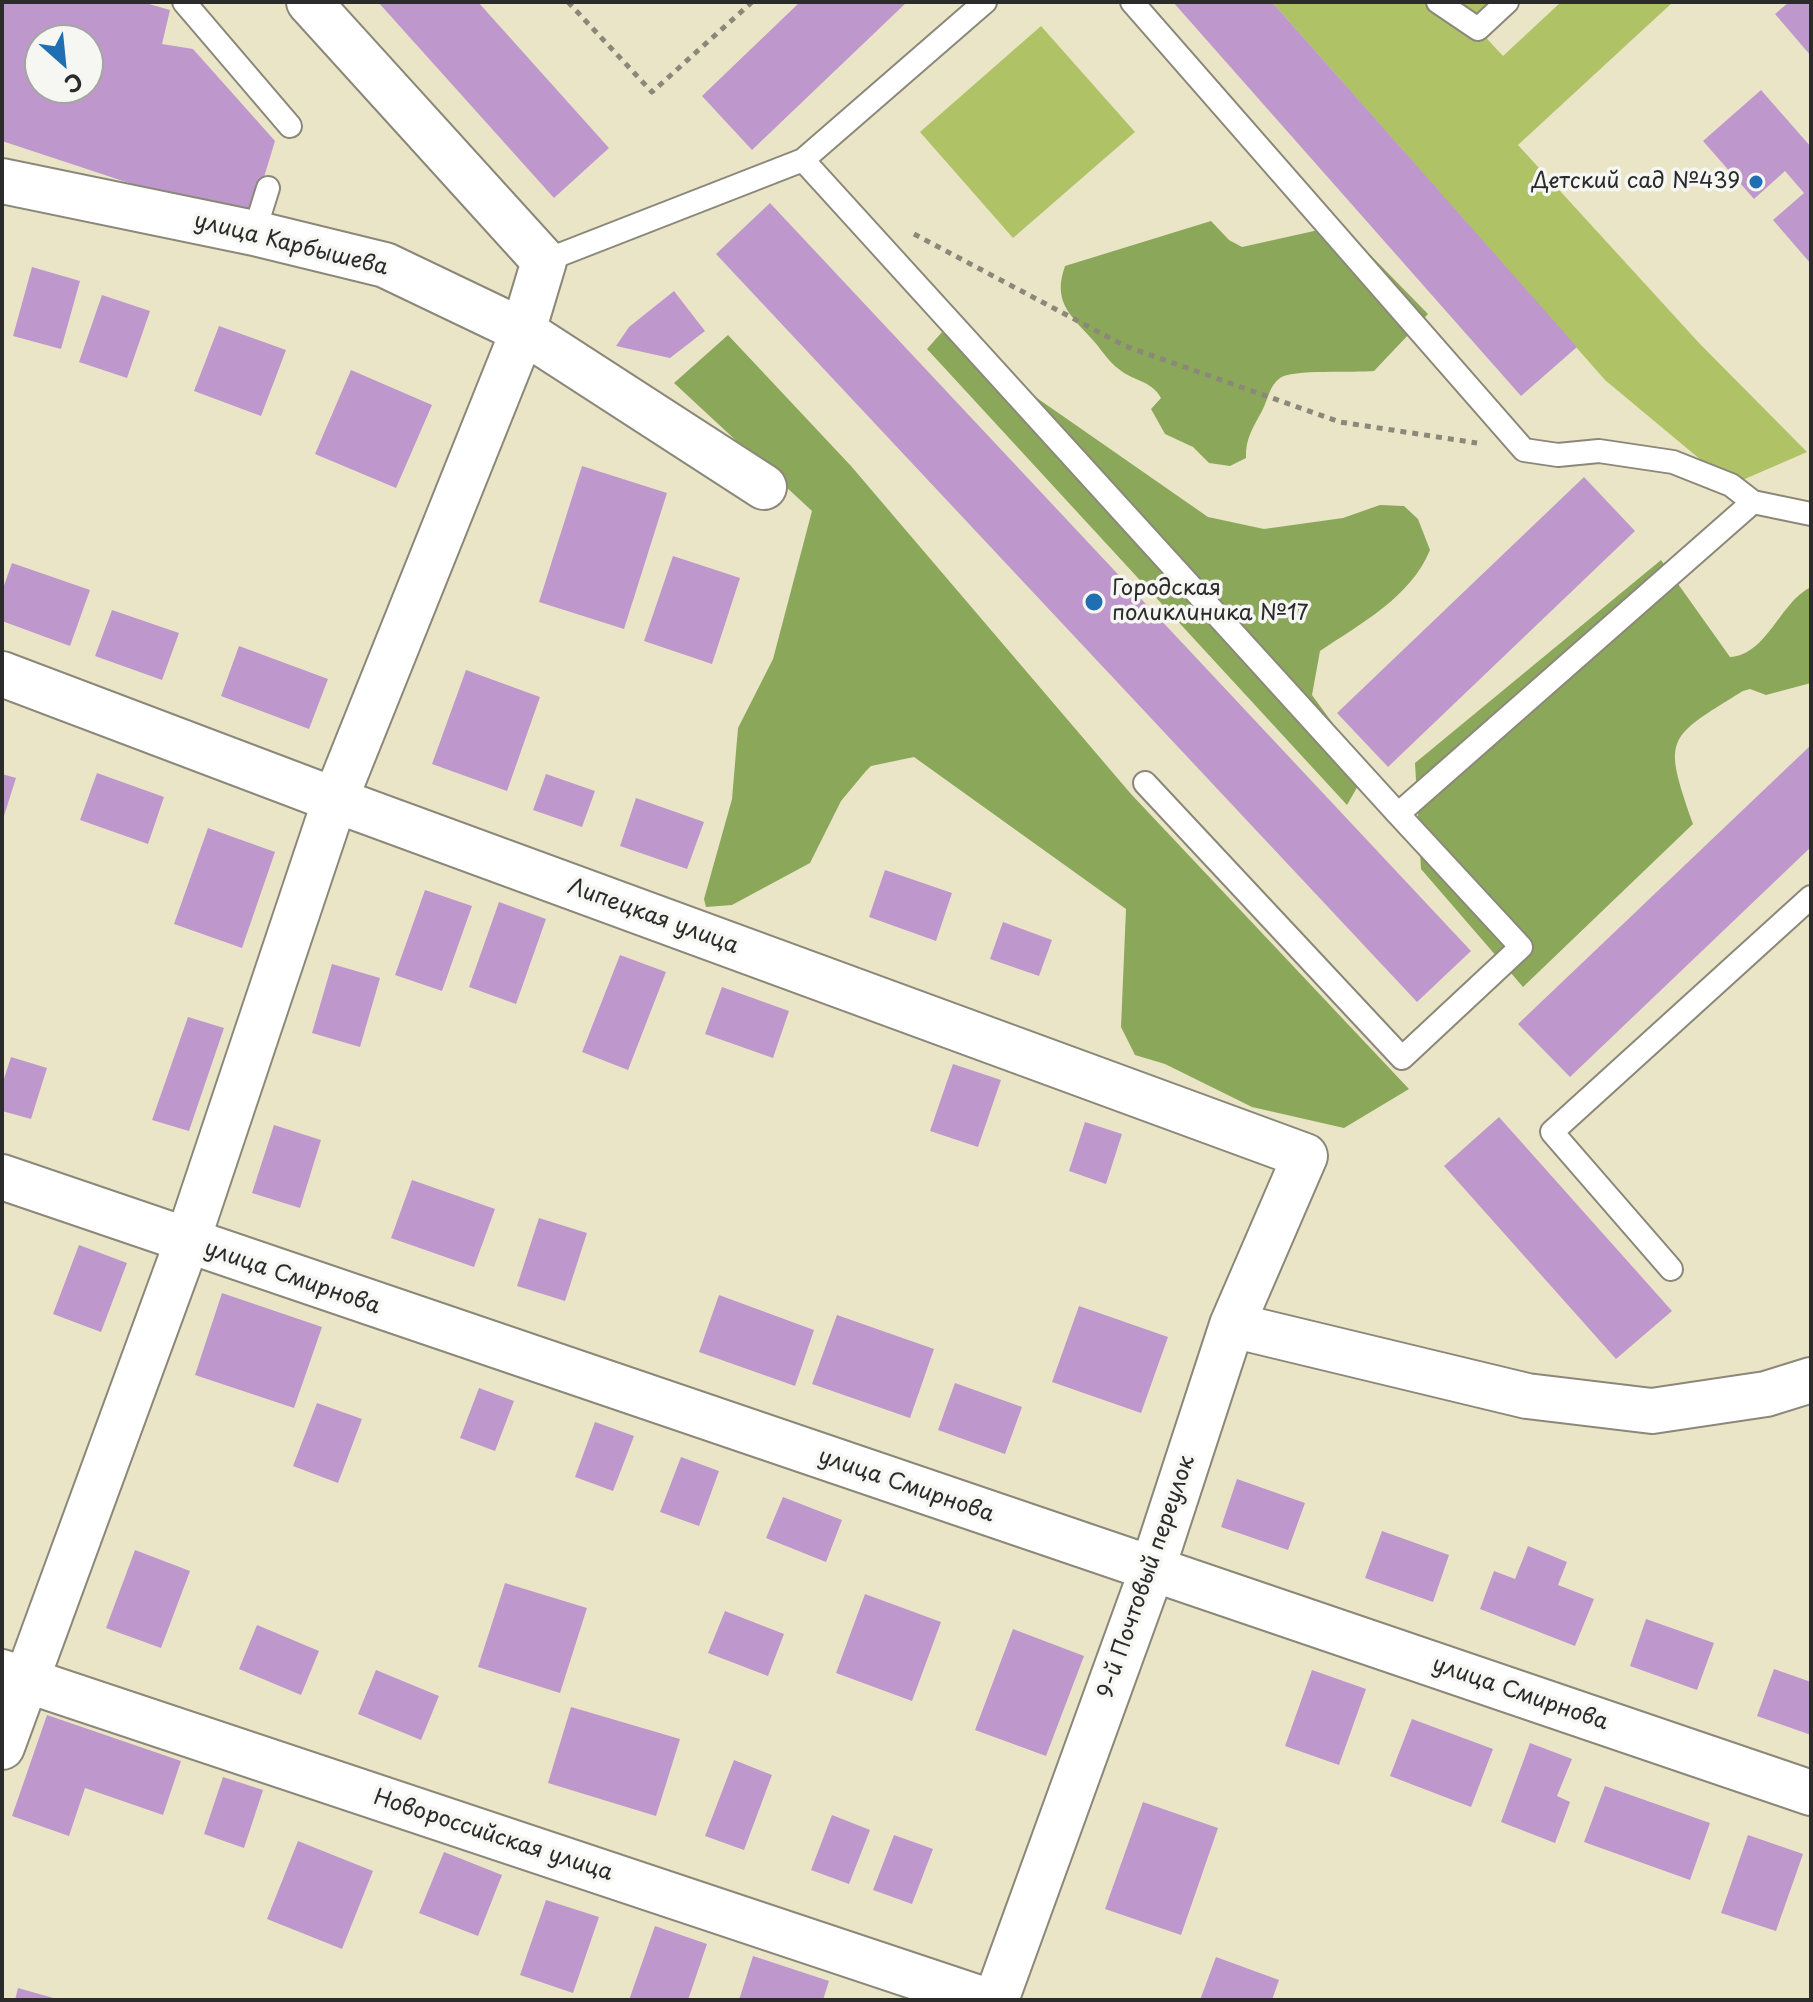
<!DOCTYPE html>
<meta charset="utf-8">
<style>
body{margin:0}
#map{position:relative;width:1813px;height:2002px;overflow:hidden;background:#ebe5c8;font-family:"Playpen Sans",sans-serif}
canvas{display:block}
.frame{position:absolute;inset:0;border:4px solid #2b2b2b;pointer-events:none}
.north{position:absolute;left:24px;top:24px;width:80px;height:80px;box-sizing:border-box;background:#f6f6f2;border:2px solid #a5a5a2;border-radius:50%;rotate:153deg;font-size:22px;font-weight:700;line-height:32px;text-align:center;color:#2b2b2b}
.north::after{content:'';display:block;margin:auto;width:28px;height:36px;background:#1f6fb2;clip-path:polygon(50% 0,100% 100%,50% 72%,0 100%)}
</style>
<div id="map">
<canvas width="1813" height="2002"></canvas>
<div class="frame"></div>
<div class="north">С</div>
</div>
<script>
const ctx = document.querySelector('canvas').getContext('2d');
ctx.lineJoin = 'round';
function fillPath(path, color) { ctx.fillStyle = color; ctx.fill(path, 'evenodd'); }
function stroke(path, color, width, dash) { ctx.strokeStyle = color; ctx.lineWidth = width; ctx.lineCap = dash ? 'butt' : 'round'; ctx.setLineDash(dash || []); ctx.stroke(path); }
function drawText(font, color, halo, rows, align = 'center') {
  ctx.font = font + ' "Playpen Sans",sans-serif'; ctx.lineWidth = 7; ctx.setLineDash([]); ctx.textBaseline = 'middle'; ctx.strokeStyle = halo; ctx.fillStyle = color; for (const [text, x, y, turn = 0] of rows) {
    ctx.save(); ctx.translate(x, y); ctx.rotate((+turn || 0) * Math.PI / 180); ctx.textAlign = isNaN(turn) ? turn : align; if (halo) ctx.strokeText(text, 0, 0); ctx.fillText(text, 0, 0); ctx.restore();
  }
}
const green = new Path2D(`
 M1272 2H1507L1478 29 1503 56 1561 2H1673L1518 145 1700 344 1807 452 1731 485 1605 380Z
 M1041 26 1135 132 1013 238 920 132Z`);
const forest = new Path2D(`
 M1211 221 1229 240 1242 247 1341 225 1428 314 1374 371C1355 373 1291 369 1280 378 1269 386 1268 400 1262 411 1253 428 1245 439 1246 458L1230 466 1209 463 1193 447 1165 434 1151 409 1161 398C1152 381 1134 381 1120 370 1107 361 1101 348 1090 337 1068 313 1053 300 1065 266Z
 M942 332 1208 517 1264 529 1343 518 1380 505 1404 506 1418 519 1430 550C1411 597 1360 624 1320 651L1312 695 1367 770 1347 805 927 349Z
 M728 335 851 466 1131 794 1409 1089 1344 1128 1252 1107 1165 1064 1135 1055 1121 1027 1126 909 914 757 871 766 866 771 841 801 810 863 732 905 706 907 704 899 732 799 738 728 773 659 812 511 674 383Z
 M1661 560 1730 657C1767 655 1780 602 1811 587V683L1766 695 1750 689 1743 691C1665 739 1663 737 1693 824L1523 987 1421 869 1415 763Z`);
const building = new Path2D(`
 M2 2H142L170 10 162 44 193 49 275 141 250 223 2 141ZM40 40H88V88H40Z
 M378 2H478L609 148 554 198Z
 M800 2H907L752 150 702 96Z
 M1173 2H1272L1577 347 1521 396Z
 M1789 2H1811V56L1775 14Z
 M1761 90 1811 147V264L1773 220 1804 193 1785 171 1754 199 1703 141Z
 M770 203 1471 951 1417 1002 716 254Z
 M32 267 80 281 61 349 13 336Z
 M674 291 705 331 670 358 616 346 629 327Z
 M102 295 150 311 127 378 79 362Z
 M219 326 286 350 261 416 194 391Z
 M351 370 432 405 396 488 315 454Z
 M582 466 667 493 624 629 539 602Z
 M1584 477 1635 531 1388 767 1337 713Z
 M673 556 740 578 712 664 644 641Z
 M12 563 90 590 70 646 2 621V591Z
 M112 610 179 633 162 680 95 656Z
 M239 646 328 679 309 729 221 696Z
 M466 670 540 697 507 791 432 764Z
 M1811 745V847L1570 1077 1518 1024Z
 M97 773 164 797 148 844 80 820Z
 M2 774 16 778 3 819 2 818Z
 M546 774 595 791 582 827 533 810Z
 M636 798 704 822 687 869 620 846Z
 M208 828 275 852 242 948 174 924Z
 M885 870 952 893 936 941 869 917Z
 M425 890 472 906 442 991 395 975Z
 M499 902 546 919 516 1004 469 987Z
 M1003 922 1052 940 1039 976 990 959Z
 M620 955 666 972 628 1070 582 1052Z
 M332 964 380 978 360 1047 312 1033Z
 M722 987 789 1011 773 1058 705 1034Z
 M188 1017 224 1028 189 1131 152 1120Z
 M11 1057 47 1068 31 1119 2 1111V1085Z
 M953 1064 1001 1080 978 1147 930 1131Z
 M1499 1117 1672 1311 1616 1359 1444 1166Z
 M1085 1122 1122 1134 1106 1184 1069 1171Z
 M274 1125 321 1140 300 1208 252 1193Z
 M412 1180 495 1209 474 1267 391 1238Z
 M539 1218 587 1233 565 1301 517 1286Z
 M79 1245 127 1263 101 1332 53 1314Z
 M222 1293 322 1327 294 1408 195 1375Z
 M719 1295 814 1330 795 1386 699 1352Z
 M1079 1306 1168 1337 1141 1413 1052 1382Z
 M837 1315 934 1349 910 1418 812 1384Z
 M955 1383 1022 1407 1005 1454 938 1430Z
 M479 1388 514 1401 495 1451 460 1438Z
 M317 1403 362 1419 338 1483 293 1466Z
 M595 1422 634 1436 613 1491 575 1477Z
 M681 1457 719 1471 699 1526 660 1512Z
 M1237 1479 1305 1503 1288 1550 1221 1527Z
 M783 1497 842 1520 826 1562 766 1538Z
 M1382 1531 1449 1555 1433 1602 1365 1578Z
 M1528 1546 1567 1562 1558 1585 1594 1599 1575 1646 1480 1609 1494 1571 1515 1579Z
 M135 1550 190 1571 161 1648 106 1628Z
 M505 1583 587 1608 560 1693 478 1667Z
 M865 1594 941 1622 912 1701 836 1673Z
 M725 1611 784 1634 768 1676 708 1653Z
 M1646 1619 1714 1643 1697 1690 1630 1666Z
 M257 1625 319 1651 301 1695 239 1669Z
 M1013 1629 1084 1656 1046 1756 975 1730Z
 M1774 1669 1811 1682V1735L1757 1716Z
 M376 1670 439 1696 421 1740 358 1714Z
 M1312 1670 1366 1689 1339 1765 1285 1746Z
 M571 1707 680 1739 656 1816 548 1783Z
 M47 1715 181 1761 163 1815 85 1788 69 1836 12 1816Z
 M1412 1719 1493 1749 1471 1807 1390 1776Z
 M1530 1743 1572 1759 1557 1796 1570 1802 1555 1843 1501 1822Z
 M734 1760 772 1775 744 1850 705 1836Z
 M223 1777 263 1790 244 1848 204 1834Z
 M1605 1786 1710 1823 1690 1880 1584 1842Z
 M1143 1802 1218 1828 1181 1935 1105 1909Z
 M832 1815 870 1830 849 1884 811 1870Z
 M894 1835 933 1849 912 1904 873 1890Z
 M1748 1835 1803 1854 1776 1931 1721 1913Z
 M298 1841 373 1871 342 1949 267 1919Z
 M444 1852 502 1875 478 1936 419 1913Z
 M546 1900 599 1917 573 1993 520 1975Z
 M655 1926 707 1944 688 2000H629Z
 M753 1956 829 1981 823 2000H739Z
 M1216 1957 1279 1980 1272 2000H1200Z
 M18 1988 57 1999V2000H15Z`);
const path = new Path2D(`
 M568 2 652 92 752 2
 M914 234 1125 346 1340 422 1477 443`);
const service = new Path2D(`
 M184 2 290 126
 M1132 2 1524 450 1558 455 1599 451 1673 462 1731 485 1753 502 1811 514
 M1438 2 1478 29 1507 2
 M803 160 985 2
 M254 233 268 188
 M544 261 803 160 1398 814 1753 502
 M1145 783 1402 1058 1521 947 1398 814
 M1671 1269 1552 1132 1811 897`);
const minor = new Path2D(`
 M2 181 254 233 385 265 523 331 764 487
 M2 674 335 800 1305 1156 1232 1325 1152 1570 996 2000
 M2 1177 1811 1793
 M1232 1325 1527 1396 1652 1411 1766 1394 1811 1380
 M2 1672 985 2000
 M2 1747 187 1242 335 800 523 331 544 261 309 2`);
const markers = [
 [1756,182,8,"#1f6fb2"],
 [1094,602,10,"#1f6fb2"]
];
const poiNames = [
 ["Детский сад №439",1740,182],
 ["Городская",1112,589,"left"],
 ["поликлиника №17",1112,614,"left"]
];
const streetNames = [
 ["улица Карбышева",291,245,14],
 ["Липецкая улица",653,917,20],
 ["улица Смирнова",292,1278,19],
 ["улица Смирнова",906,1486,19],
 ["9-й Почтовый переулок",1147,1577,-71],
 ["улица Смирнова",1520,1694,19],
 ["Новороссийская улица",493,1836,18]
];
fillPath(green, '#afc265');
fillPath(forest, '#8ba85a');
fillPath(building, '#be98cc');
stroke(service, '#8b887a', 26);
stroke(minor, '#8b887a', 48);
stroke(path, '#8b887a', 5, [6, 6]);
stroke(service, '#fff', 22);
stroke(minor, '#fff', 44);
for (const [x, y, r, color] of markers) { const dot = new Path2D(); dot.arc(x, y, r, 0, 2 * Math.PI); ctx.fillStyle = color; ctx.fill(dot); stroke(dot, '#f6f6f2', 3); }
drawText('22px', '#2b2b2b', '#f6f6f2', poiNames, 'right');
drawText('22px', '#2b2b2b', '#f6f6f2', streetNames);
</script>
